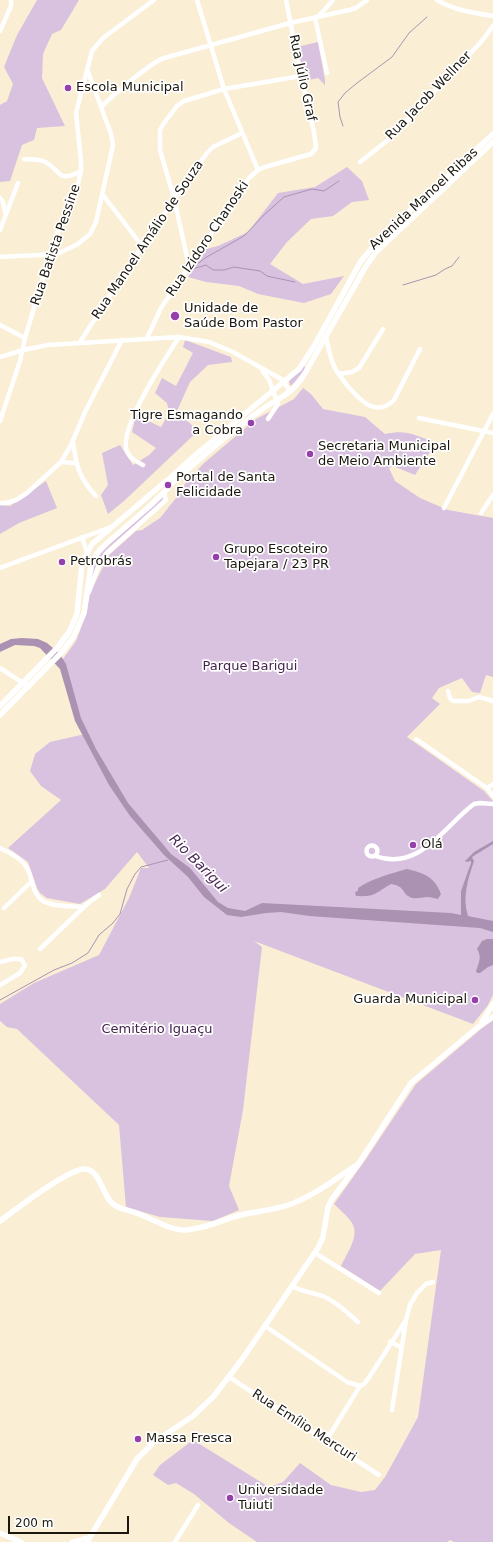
<!DOCTYPE html>
<meta charset="utf-8">
<style>
body{margin:0}
#map{position:relative;width:493px;height:1542px;overflow:hidden;background:#faeed4;font-family:"DejaVu Sans",sans-serif}
canvas{display:block}
.scale{position:absolute;left:8px;top:1516px;width:121px;height:18px;box-sizing:border-box;border:2px solid #1b170e;border-top:0;padding-left:5px;font-size:12px;line-height:14px;white-space:nowrap;color:#1b170e;-webkit-text-stroke:3px #fff;paint-order:stroke}
</style>
<div id="map">
<canvas width="493" height="1542"></canvas>
<div class="scale">200 m</div>
</div>
<script>
const ctx = document.querySelector('canvas').getContext('2d');
ctx.lineJoin = 'round';
function fillPath(path, color) { ctx.fillStyle = color; ctx.fill(path, 'evenodd'); }
function stroke(path, color, width, dash) { ctx.strokeStyle = color; ctx.lineWidth = width; ctx.lineCap = dash ? 'butt' : 'round'; ctx.setLineDash(dash || []); ctx.stroke(path); }
function drawText(font, color, halo, rows, align = 'center') {
  ctx.font = font + ' "DejaVu Sans",sans-serif'; ctx.lineWidth = 3.5; ctx.setLineDash([]); ctx.textBaseline = 'middle'; ctx.strokeStyle = halo; ctx.fillStyle = color; for (const [text, x, y, turn = 0] of rows) {
    ctx.save(); ctx.translate(x, y); ctx.rotate((+turn || 0) * Math.PI / 180); ctx.textAlign = isNaN(turn) ? turn : align; if (halo) ctx.strokeText(text, 0, 0); ctx.fillText(text, 0, 0); ctx.restore();
  }
}
const green = new Path2D(`
 M37 0H79L61 30 52 34 43 54 42 78 65 126 37 128 34 140 22 145 10 181 0 182V105L7 101 13 84 4 67 17 35Z
 M318 42 325 80V85L318 78 309 80 300 63 297 47Z
 M347 167 362 181 369 200 352 202 333 216 311 219 287 242 270 264 303 284 344 276 331 294 304 303 258 294 239 286 206 282 188 277 206 249 218 246 248 232 278 193 315 187Z
 M185 340 231 357 232 362 208 365 190 382 177 411 198 431 124 501 108 514 101 495 108 485 102 453 120 445 133 465 149 455 156 448 132 432 136 415 161 427 169 413 167 403 155 393 162 378 176 386 193 353 183 347Z
 M303 366 306 368 292 385H290L289 381Z
 M303 388 311 394 323 409 365 417 385 434C404 430 411 433 428 440L430 452 415 475 393 466 389 468 395 481 420 498 448 510 493 518V677L486 675 480 693 472 692 462 678 439 688 432 698 440 704 407 737 484 791 493 801V995L488 1005 473 1024 254 941 262 947 243 1110 229 1186 239 1210 213 1221 160 1217 126 1207 119 1125 17 1029 7 1027 0 1021V1004L34 983 99 955 129 898 141 868H149L137 852 105 889 80 904 47 898 40 893 37 888 28 862 8 848 61 800 41 786 30 771 35 754 50 742 85 734 60 663 76 641 86 615 90 593 109 555 136 531 142 530 160 518 176 498 187 481 204 463 256 419 294 399Z
 M46 481 57 508 19 523 0 534V505L10 506Z
 M163 497 162 501 106 550 98 562 92 578 95 562 104 549Z
 M493 1020V1542H454L450 1540 447 1542H257L229 1523 194 1494 176 1483 168 1485 153 1475 160 1465 193 1440 269 1487 283 1482 300 1463 331 1485 361 1492 375 1490 385 1477 418 1417 441 1250 415 1254 380 1291 341 1266C346 1255 359 1237 353 1225 349 1217 340 1210 334 1204L366 1159 416 1084 481 1029Z`);
const water = new Path2D(`
 M22 638 38 639 47 643 59 653 66 664 81 718 96 749 128 803 171 854 190 868 218 902 228 908 245 911 262 903 451 913 461 915V891L471 863V861L466 862 465 861 474 852 493 841V844L472 857 474 861C468 879 462 897 468 916L493 921V932L480 928 309 916 281 912 266 913 241 917 227 915 204 897 188 877 164 855 130 816 109 785 75 721 60 669 40 648 34 646 15 645 0 652V644L11 639Z
 M407 869C424 873 435 877 441 894L438 899C435 898 432 898 428 897 423 897 417 899 412 898 401 894 406 886 391 884 375 893 376 897 356 896L355 892 358 891V888C373 878 390 874 407 869Z
 M487 939H493V965L488 967 480 973H477L476 971C479 962 482 957 477 949L482 941Z`);
const stream = new Path2D(`
 M343 126 340 117 338 102 345 93 357 83 392 57 409 33 427 17
 M191 269 205 258 244 236 265 214 284 197 312 189 324 191 339 181
 M192 269 206 265 213 270H224L234 267 260 271 267 276 295 282
 M403 285 436 275 445 269 452 266 459 257
 M0 1000 54 970 72 963 88 953 99 935 113 923 120 914 127 889 135 874 141 867 168 860`);
const minor = new Path2D(`
 M197 0 224 89 258 170
 M437 0C454 10 474 13 493 16
 M318 17 333 0
 M315 18 327 73
 M0 31 11 6V0
 M101 107C119 90 139 72 161 59L290 23 349 10 356 8 367 0
 M24 159C30 159 37 159 43 161 61 168 56 185 81 171
 M360 162 388 140 481 42 493 26
 M103 195 142 246
 M0 198 3 202 5 212
 M0 230 18 183
 M0 257 57 254 78 244 90 234 96 222 113 145 111 134 87 69
 M189 266 174 198 160 150V130L164 123 177 106 184 101 224 89 301 76
 M0 325 25 338
 M326 337C328 346 330 357 334 366 337 373 342 378 346 384 358 398 375 419 394 400L420 349
 M147 338 161 308 249 178 258 170 265 167 311 154 316 148 314 132 301 76 286 0
 M80 342 142 246 184 184 207 153 213 147 242 133
 M0 357 23 350 48 345 179 337 209 342 233 352 283 380 290 392
 M262 370 269 380 278 404 268 419
 M339 374 352 372 359 368 383 329
 M419 418 493 433
 M0 421 20 361 25 338 50 254 60 225 77 188 81 171V161L76 113 92 51 103 38 154 0
 M73 442C76 465 79 478 96 496
 M61 462 75 463
 M143 465C135 461 128 457 126 448 122 423 165 359 179 337
 M0 503H6L16 500 27 493 61 462 71 445 85 412 122 340
 M444 508 493 414
 M481 513 493 495
 M82 537 87 552
 M0 568 111 527
 M89 592 98 567 106 554 166 500 164 493
 M0 668 29 687
 M448 691 450 698 453 701H469L479 697 493 701
 M416 739 487 788 493 796
 M487 788 493 784
 M366.5 851a5.5 5.5 0 1 1 11 0a5.5 5.5 0 1 1-11 0Z
 M0 848C10 853 21 858 27 868 33 879 32 894 43 901 54 907 71 906 83 907
 M375 856C420 872 444 826 474 804L480 803 493 804
 M4 908 32 881
 M40 949 87 904 99 895
 M0 962 12 959H21L25 965 20 973 0 985
 M315 1253 379 1293
 M292 1286C303 1292 315 1293 325 1297 338 1303 348 1313 358 1322
 M265 1326 347 1382 360 1386 364 1384 368 1379 406 1320
 M390 1342 401 1347
 M229 1377 379 1475
 M392 1410 406 1320 410 1305 417 1293 426 1284 433 1282
 M326 1441 360 1386
 M72 1542 90 1537
 M175 1542 198 1505`);
const major = new Path2D(`
 M169 479 193 457 299 369 314 346 361 261 382 236 493 134
 M170 485C198 460 227 435 257 413 276 398 290 397 304 375L366 266 376 252 493 142
 M0 706 57 648 69 632 77 614 82 563 92 544 166 481
 M0 715 62 652 74 636 84 613 91 565 97 553 107 543 152 504 168 488
 M482 1022 493 1004
 M0 1221C15 1210 69 1168 85 1169 101 1169 102 1199 116 1206 124 1210 132 1211 139 1214 153 1219 167 1229 182 1230 200 1230 220 1221 237 1216 255 1211 273 1211 291 1204 314 1196 335 1179 355 1166
 M0 1533 21 1542
 M87 1542 137 1459 153 1443 193 1416 214 1396 243 1358 318 1248 323 1237 328 1207 332 1199 359 1163 411 1083 478 1027 493 1017`);
const markers = [
 [68,88,4,"#953fac"],
 [175,316,5,"#953fac"],
 [251,423,4,"#953fac"],
 [310,454,4,"#953fac"],
 [168,485,4,"#953fac"],
 [216,557,4,"#953fac"],
 [62,562,4,"#953fac"],
 [413,845,4,"#953fac"],
 [475,1000,4,"#953fac"],
 [138,1439,4,"#953fac"],
 [230,1498,4,"#953fac"]
];
const streetNames = [
 ["Rua Júlio Graf",302,78,78],
 ["Rua Jacob Wellner",429,96,-46],
 ["Avenida Manoel Ribas",424,199,-43],
 ["Rua Izidoro Chanoski",208,239,-56],
 ["Rua Manoel Amálio de Souza",148,240,-56],
 ["Rua Batista Pessine",56,245,-71],
 ["Rua Emílio Mercuri",304,1426,33]
];
const poiNames = [
 ["Escola Municipal",76,88],
 ["Unidade de",184,309],
 ["Saúde Bom Pastor",184,324],
 ["Tigre Esmagando",243,416,"right"],
 ["a Cobra",243,431,"right"],
 ["Secretaria Municipal",318,447],
 ["de Meio Ambiente",318,462],
 ["Portal de Santa",176,478],
 ["Felicidade",176,493],
 ["Grupo Escoteiro",224,550],
 ["Tapejara / 23 PR",224,565],
 ["Petrobrás",70,562],
 ["Olá",421,845],
 ["Guarda Municipal",467,1000,"right"],
 ["Massa Fresca",146,1439],
 ["Universidade",238,1491],
 ["Tuiuti",238,1506]
];
const parkNames = [
 ["Parque Barigui",250,667],
 ["Cemitério Iguaçu",157,1030]
];
const waterNames = [
 ["Rio Barigui",198,864,45]
];
fillPath(green, '#d9c2e0');
fillPath(water, '#ab92b2');
stroke(stream, '#ab92b2', 1);
stroke(minor, '#fff', 4.5);
stroke(major, '#fff', 5.5);
for (const [x, y, r, color] of markers) { const dot = new Path2D(); dot.arc(x, y, r, 0, 2 * Math.PI); ctx.fillStyle = color; ctx.fill(dot); stroke(dot, '#fff', 1.5); }
drawText('13px', '#1b170e', '#fff', streetNames);
drawText('13px', '#1b170e', '#fff', poiNames, 'left');
drawText('13px', '#46244f', '#fff', parkNames);
drawText('italic 14px', '#492853', '#fff', waterNames);
</script>
